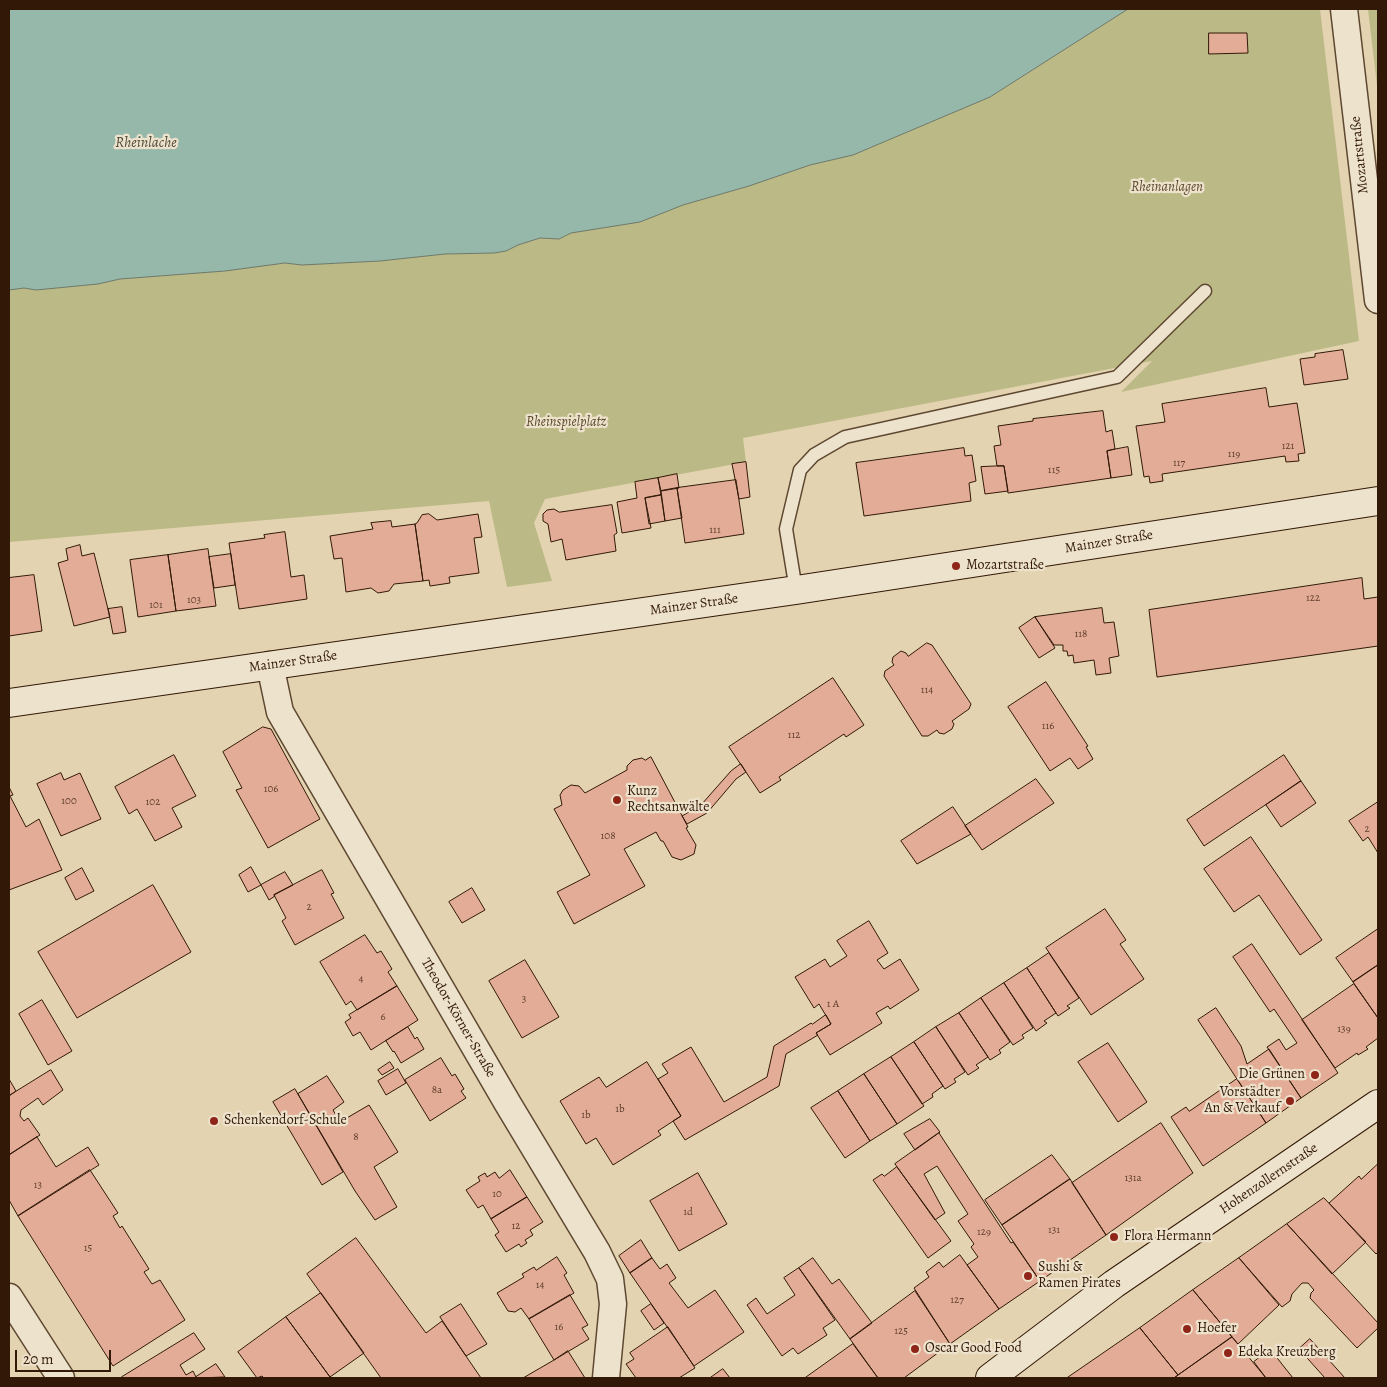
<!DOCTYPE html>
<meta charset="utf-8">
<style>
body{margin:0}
#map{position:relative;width:1387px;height:1387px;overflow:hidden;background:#e4d3b0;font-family:Alegreya,serif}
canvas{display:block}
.frame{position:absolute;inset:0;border:10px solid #321907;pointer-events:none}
.scale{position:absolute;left:15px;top:1350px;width:96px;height:22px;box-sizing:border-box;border:2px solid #321907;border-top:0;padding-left:6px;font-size:15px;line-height:18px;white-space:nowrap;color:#321907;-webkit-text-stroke:4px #ede2cc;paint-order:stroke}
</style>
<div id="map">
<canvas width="1387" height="1387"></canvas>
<div class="frame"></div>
<div class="scale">20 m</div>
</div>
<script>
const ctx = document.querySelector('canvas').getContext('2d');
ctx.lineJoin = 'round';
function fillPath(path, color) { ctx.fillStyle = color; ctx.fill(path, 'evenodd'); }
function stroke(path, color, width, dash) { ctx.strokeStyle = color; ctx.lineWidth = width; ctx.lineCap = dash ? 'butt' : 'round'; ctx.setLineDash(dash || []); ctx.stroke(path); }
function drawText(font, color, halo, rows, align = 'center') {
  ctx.font = font + ' Alegreya,serif'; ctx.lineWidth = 4.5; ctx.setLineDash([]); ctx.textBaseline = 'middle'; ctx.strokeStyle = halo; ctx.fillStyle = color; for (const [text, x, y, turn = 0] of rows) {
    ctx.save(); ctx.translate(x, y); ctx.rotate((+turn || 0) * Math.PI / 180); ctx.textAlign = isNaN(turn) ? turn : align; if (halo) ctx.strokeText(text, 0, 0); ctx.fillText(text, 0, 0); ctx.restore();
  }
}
const green = new Path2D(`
 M1128 9H1320L1359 341 1121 392 1152 361 743 438 746 462 545 499 534 523 552 581 507 587 489 501 9 542V290L24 288 36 290 98 284 120 279 225 271 285 263 302 265 380 261 445 254 494 253 505 251 518 245 540 238 559 239 571 233 640 222 683 205 749 186 810 165 853 155 990 97Z
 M1368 9H1378V94Z`);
const water = new Path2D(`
 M9 9H1128L990 97 853 155 810 165 749 186 683 205 640 222 571 233 559 239 540 238 518 245 506 251 494 253 445 254 380 261 302 265 285 263 225 271 120 279 98 284 36 290 24 288 9 290Z`);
const building = new Path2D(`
 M1209 33H1247L1248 53 1209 54Z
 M1343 350 1348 379 1304 385 1300 359 1315 357V354Z
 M1266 388 1269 407 1297 403 1305 453 1298 454 1299 461 1286 462 1285 456 1162 474 1163 481 1150 483 1149 476 1144 477 1136 426 1165 422 1162 404Z
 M1103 411 1106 432 1112 430 1115 449 1107 451 1111 478 1008 493 1004 466H997L994 446 1001 445 998 426 1033 421V419Z
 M1128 447 1132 475 1111 478 1107 451Z
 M964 448 965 456 972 455 976 481 969 483 971 501 864 516 856 463Z
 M746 462 750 497 739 499 732 464Z
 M1004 466 1008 491 985 494 981 467Z
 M677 474 679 488 661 491 658 478Z
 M658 478 661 495 645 498 651 528 622 533 617 502 637 498 635 482Z
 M736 480 744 534 685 543 677 488Z
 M677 488 682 518 665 521 661 491Z
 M661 495 665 521 649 524 645 498Z
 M612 505 617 533 614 535 616 551 566 560 562 539 551 542 548 524 543 521V514L547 510 554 509 559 512Z
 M429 514 437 520 478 514 482 537 474 538 479 573 449 577 450 583 430 586 429 580 423 581 415 524 417 523 422 515Z
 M391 521 392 527 415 524 423 581 394 584 389 591 378 593 371 588 346 592 342 558 334 559 330 536 373 529 371 523Z
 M285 532 291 577 304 575 307 599 239 609 229 543 265 538 264 535Z
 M80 545 82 556 94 553 110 617 74 626 58 563 68 560 66 549Z
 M208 549 216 606 176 611 168 555Z
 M231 554 235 585 214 588 209 557Z
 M168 555 176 611 138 617 130 560Z
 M34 575 42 631 9 636V578Z
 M1362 578 1364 599 1378 597V646L1157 677 1149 610Z
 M122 607 126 632 113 634 108 609Z
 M1102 608 1104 623 1114 622 1119 656 1109 658 1111 673 1096 675 1094 660 1074 663 1073 655 1068 656 1067 651H1063V645H1054L1035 617Z
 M1035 617 1055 648 1039 658 1019 628Z
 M927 643 932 645 971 704 969 709 952 721 954 724 952 729 944 734 939 733 937 730 928 736H922L884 676 885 671 894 665 892 662 893 657 901 651 906 653 908 656Z
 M833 678 864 725 846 737 844 734 779 777 781 780 760 793 729 747Z
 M1046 682 1088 746 1086 747 1093 759 1078 769 1070 758 1050 771 1008 707Z
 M263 727 271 729 320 819 268 848 236 790 242 788 223 752Z
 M174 755 196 796 172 808 182 827 155 841 137 809 129 814 115 787Z
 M1284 755 1301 781 1204 846 1187 820Z
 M651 757 688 827 686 828 696 845 694 854 681 860 672 857 663 841H661L656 832 624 849 645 886 574 924 557 892 590 875 554 809 562 805 560 795 563 790 571 785 579 786 585 793 627 770V766L633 760 642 758 645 760Z
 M741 764 746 772 736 779 707 813 687 824 682 816 701 805 731 771Z
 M61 773 64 780 80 773 101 819 61 836 37 784Z
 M1036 779 1054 803 982 850 965 826Z
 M1301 781 1316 803 1281 827 1266 805Z
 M9 787 13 795 10 796 26 827 39 819 62 870 9 890Z
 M1378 802V853L1368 837 1363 841 1349 821Z
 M953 807 971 834 917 864 901 841Z
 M1251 837 1322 940 1300 955 1259 895 1234 912 1204 869Z
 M251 867 261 885 248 892 239 875Z
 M82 868 94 891 76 900 65 878Z
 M322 870 334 893 331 894 344 918 295 945 282 921 286 918 274 895Z
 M285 872 293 885 274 895 275 896 269 900 261 885Z
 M153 885 191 952 77 1018 38 952Z
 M472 888 485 910 462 923 449 902Z
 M1105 909 1126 940 1120 944 1144 979 1091 1015 1046 948Z
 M869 921 888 953 877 960 884 969 900 959 919 990 890 1009 888 1006 876 1013 882 1023 830 1055 816 1033 831 1024 819 1004 814 1008 795 977 825 959 830 967 847 956 837 941Z
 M1378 929V965L1353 982 1336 958Z
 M365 935 377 953 381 951 392 969 388 972 397 986 357 1010 351 1001 346 1005 320 962Z
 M1252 944 1338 1073 1301 1098 1267 1047 1279 1039 1286 1050 1297 1043 1274 1009 1270 1012 1233 957Z
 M1049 953 1079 998 1067 1006 1070 1008 1058 1016 1027 968Z
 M525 960 559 1017 522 1038 489 981Z
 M1378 965V1018L1353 982Z
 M1027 968 1056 1013 1044 1021 1047 1023 1036 1031 1004 983Z
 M1004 983 1033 1028 1022 1035 1024 1038 1013 1045 981 998Z
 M1354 984 1378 1018V1038L1366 1047 1368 1049 1358 1055 1357 1053 1335 1068 1302 1020Z
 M397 986 418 1020 371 1050 360 1032 353 1036 345 1022 351 1018 349 1015Z
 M981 998 1010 1042 999 1050 1001 1053 990 1060 959 1013Z
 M42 1000 72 1051 48 1065 19 1014Z
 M1216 1008 1241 1046 1247 1064 1269 1049 1301 1098 1266 1123 1198 1020Z
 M959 1013 988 1057 976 1065 979 1068 968 1075 936 1027Z
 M826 1015 831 1024 816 1033 818 1035 786 1054 779 1086 685 1140 673 1121 681 1116 658 1079 668 1073 662 1064 691 1047 724 1102 767 1077 774 1046 811 1023 812 1024Z
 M408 1027 415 1039 417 1037 424 1049 401 1063 394 1051 393 1052 386 1041Z
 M936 1027 965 1072 954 1079 956 1082 945 1089 914 1042Z
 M914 1042 943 1086 932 1094 933 1097 922 1104 891 1057Z
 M1108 1043 1147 1102 1118 1122 1078 1062Z
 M891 1057 924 1106 897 1124 864 1074Z
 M441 1058 452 1076 455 1074 464 1089 461 1091 466 1098 430 1121 405 1080Z
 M390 1062 394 1068 382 1075 378 1070Z
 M647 1062 681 1116 658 1131 661 1135 613 1165 596 1138 586 1144 560 1101 599 1077 606 1087Z
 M398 1069 406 1083 386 1095 378 1081Z
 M51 1070 63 1090 43 1105 38 1098 21 1110 20 1116 24 1121 28 1118 40 1135 9 1155V1096Z
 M864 1074 897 1124 870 1141 838 1091Z
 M327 1076 344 1102 333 1110 340 1122 369 1105 398 1152 374 1167 397 1207 375 1220 355 1191 298 1094Z
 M9 1079 16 1091 9 1096Z
 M1237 1079 1266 1123 1203 1166 1171 1117 1186 1107 1189 1111Z
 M295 1089 343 1172 322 1185 273 1102Z
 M838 1091 870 1141 845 1158 811 1108Z
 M930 1119 940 1132 915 1150 904 1134Z
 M1161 1123 1193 1173 1106 1235 1072 1183Z
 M939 1133 1011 1243 1013 1242 1040 1281 999 1309 967 1265 978 1257 971 1247 974 1244 958 1221 968 1214 937 1166 924 1174 945 1213 935 1220 895 1164Z
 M37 1137 56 1167 88 1147 99 1165 18 1216 9 1200V1155Z
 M1052 1155 1070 1179 1002 1225 985 1200Z
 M1378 1164V1252L1376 1254 1329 1203 1359 1176 1361 1179Z
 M897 1167 951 1241 928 1258 873 1180 882 1174 884 1176Z
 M90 1170 118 1213 113 1216 120 1228 122 1226 149 1269 144 1272 152 1284 160 1280 185 1320 113 1366 18 1216Z
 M510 1170 527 1197 491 1219 483 1205 478 1208 466 1190 480 1181 478 1177 485 1173 487 1177 495 1172 499 1178Z
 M698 1173 727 1224 679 1251 650 1201Z
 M1070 1179 1106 1235 1040 1281 1002 1225Z
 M527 1197 543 1222 530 1230 533 1235 525 1240 527 1243 521 1247 519 1244 506 1252 495 1235 499 1232 491 1219Z
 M1324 1198 1366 1242 1332 1274 1287 1224Z
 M1287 1224 1378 1323V1328L1357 1348 1310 1298 1311 1293 1314 1290 1308 1283H1302L1292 1294 1290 1301 1282 1307 1239 1258Z
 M356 1238 426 1333 442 1321 481 1378H381L307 1274Z
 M641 1240 652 1258 630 1273 619 1256Z
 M960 1255 999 1309 950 1344 914 1288 929 1277 926 1272 939 1262 943 1267Z
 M557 1257 567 1273 564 1275 574 1293 529 1319 521 1308 515 1312 508 1311 497 1293 524 1277 522 1274 534 1267 536 1270Z
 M652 1258 660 1269 667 1264 676 1278 669 1283 688 1308 715 1290 744 1332 694 1366 630 1273Z
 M813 1258 832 1284 839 1279 872 1323 850 1339 799 1268Z
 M1239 1258 1279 1305 1238 1344 1193 1290Z
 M799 1268 835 1320 823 1328 827 1335 798 1354 793 1348 782 1356 747 1305 756 1298 767 1314 795 1295 784 1278Z
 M1193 1290 1232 1337 1178 1375 1140 1328Z
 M915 1291 950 1344 904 1378H878L850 1339Z
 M321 1293 364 1353 330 1377 286 1317Z
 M570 1295 588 1325 582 1328 589 1339 554 1360 529 1319Z
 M461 1304 487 1344 466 1356 440 1317Z
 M651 1304 664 1323 654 1330 641 1311Z
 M286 1317 330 1377 331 1378H264L262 1376 257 1378 238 1352Z
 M668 1327 695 1368 679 1378H636L626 1364 634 1359 630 1353Z
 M1140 1328 1178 1375 1174 1378H1067Z
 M194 1333 205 1349 180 1365 186 1375 193 1371 196 1377 194 1378H123L122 1377Z
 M1232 1337 1266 1378H1174L1178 1375Z
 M1310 1339 1345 1378H1325L1299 1349Z
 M853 1344 878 1378H805Z
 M1270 1349 1293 1378H1266L1254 1362Z
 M568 1351 585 1378H523L554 1360Z
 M216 1364 225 1377 197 1378 196 1377Z
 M723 1369 730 1378H710Z`);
const lane = new Path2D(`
 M796 590 786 529 800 470 814 455 845 437 1117 377 1205 291`);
const street = new Path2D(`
 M1344 9 1378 300
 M270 665 280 712 508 1104 597 1252 610 1279 613 1304 606 1378
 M9 1297 61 1378`);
const secondary = new Path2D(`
 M9 703 796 590 1378 501
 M990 1378 1114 1284 1378 1104`);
const markers = [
 [956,566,5,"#8f2418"],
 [617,800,5,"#8f2418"],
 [1315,1075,5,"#8f2418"],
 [1290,1101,5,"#8f2418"],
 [214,1121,5,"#8f2418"],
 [1114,1237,5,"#8f2418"],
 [1028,1276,5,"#8f2418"],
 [1187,1329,5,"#8f2418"],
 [915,1349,5,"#8f2418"],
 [1228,1353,5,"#8f2418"]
];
const numberNames = [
 ["121",1288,446],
 ["119",1234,454],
 ["117",1179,463],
 ["115",1054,470],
 ["111",715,530],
 ["122",1313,598],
 ["103",194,600],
 ["101",156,605],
 ["118",1081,634],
 ["114",927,690],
 ["116",1048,726],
 ["112",794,735],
 ["106",271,789],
 ["100",69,801],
 ["102",153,802],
 ["2",1367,829],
 ["108",608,836],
 ["2",309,907],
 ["4",361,979],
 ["3",524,999],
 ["1 A",833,1004],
 ["6",383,1017],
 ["139",1344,1029],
 ["8a",437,1090],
 ["1b",620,1109],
 ["1b",586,1115],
 ["8",356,1137],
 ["131a",1133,1178],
 ["13",38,1185],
 ["10",497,1194],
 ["1d",688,1212],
 ["12",516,1226],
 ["131",1054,1230],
 ["129",984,1232],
 ["15",88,1248],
 ["14",540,1285],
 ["127",957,1300],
 ["16",559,1327],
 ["125",901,1331]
];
const streetNames = [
 ["Mozartstraße",1360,155,-96],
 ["Mainzer Straße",1109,542,-9],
 ["Mainzer Straße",694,605,-8],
 ["Mainzer Straße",293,662,-8],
 ["Theodor-Körner-Straße",458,1018,60],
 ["Hohenzollernstraße",1269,1179,-34]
];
const parkNames = [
 ["Rheinanlagen",1167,188],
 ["Rheinspielplatz",566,423]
];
const poiNames = [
 ["Mozartstraße",966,566],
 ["Kunz",627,792],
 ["Rechtsanwälte",627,808],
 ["Die Grünen",1305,1075,"right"],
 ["Vorstädter",1280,1093,"right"],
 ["An & Verkauf",1280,1109,"right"],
 ["Schenkendorf-Schule",224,1121],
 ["Flora Hermann",1124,1237],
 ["Sushi &",1038,1268],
 ["Ramen Pirates",1038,1284],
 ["Hoefer",1197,1329],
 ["Oscar Good Food",925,1349],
 ["Edeka Kreuzberg",1238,1353]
];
const waterNames = [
 ["Rheinlache",146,143]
];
fillPath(green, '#bbba86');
fillPath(water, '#95b8ab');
stroke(water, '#6d7869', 1);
fillPath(building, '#e3ac97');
stroke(building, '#321907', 1);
stroke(lane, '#5e4831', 15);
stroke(street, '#5e4831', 29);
stroke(secondary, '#321907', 30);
stroke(lane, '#ede2cc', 12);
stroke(street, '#ede2cc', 26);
stroke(secondary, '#ede2cc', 28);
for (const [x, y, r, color] of markers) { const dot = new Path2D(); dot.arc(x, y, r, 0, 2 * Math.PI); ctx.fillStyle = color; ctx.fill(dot); stroke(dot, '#ede2cc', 2); }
drawText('11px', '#5e3e2b', null, numberNames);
drawText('14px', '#321907', '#ede2cc', streetNames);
drawText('italic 14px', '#5b492d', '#ede2cc', parkNames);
drawText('14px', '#321907', '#ede2cc', poiNames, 'left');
drawText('italic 15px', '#504938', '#ede2cc', waterNames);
</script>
